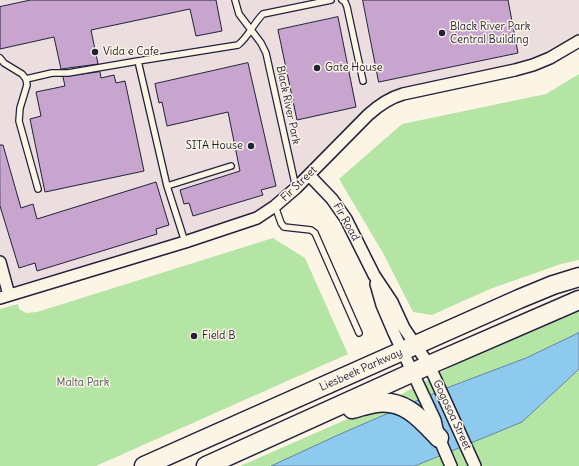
<!DOCTYPE html>
<style>
body{margin:0}
canvas{display:block;background:#fcf5e5}
</style>
<canvas width="579" height="466"></canvas>
<script>
const ctx = document.querySelector('canvas').getContext('2d');
ctx.lineJoin = 'round';
function fillPath(path, color) { ctx.fillStyle = color; ctx.fill(path, 'evenodd'); }
function stroke(path, color, width, dash) { ctx.strokeStyle = color; ctx.lineWidth = width; ctx.lineCap = dash ? 'butt' : 'round'; ctx.setLineDash(dash || []); ctx.stroke(path); }
function drawText(font, color, halo, rows, align = 'center') {
  ctx.font = font + ' Delius,sans-serif'; ctx.lineWidth = 3; ctx.setLineDash([]); ctx.textBaseline = 'middle'; ctx.strokeStyle = halo; ctx.fillStyle = color; for (const [text, x, y, turn = 0] of rows) {
    ctx.save(); ctx.translate(x, y); ctx.rotate((+turn || 0) * Math.PI / 180); ctx.textAlign = isNaN(turn) ? turn : align; if (halo) ctx.strokeText(text, 0, 0); ctx.fillText(text, 0, 0); ctx.restore();
  }
}
const built = new Path2D(`
 M0 0H579V41L550 58 391 98 275 206 9 295 0 262Z`);
const green = new Path2D(`
 M579 74V260L561 264 490 289 432 315 413 312 383 253 339 179 402 124 546 94Z
 M273 238 305 258 348 354 96 466H0V309L18 304 19 309 26 313 37 312Z
 M579 312V466H240L391 400 460 362 516 337Z`);
const water = new Path2D(`
 M579 333V369L522 422 415 466H271L338 435 444 389 526 358Z`);
const building = new Path2D(`
 M31 0H216L222 31 196 36 190 9 91 30 98 64 61 69 54 37 0 49V7Z
 M363 0H508L518 53 379 82Z
 M338 17 356 107 297 120 278 30Z
 M248 63 276 186 261 190 263 195 193 216 189 203 184 204 180 190 240 171 228 112 167 126 162 102 159 103 155 84Z
 M100 72 101 78 114 75 116 83 125 81 144 171 45 192 30 119 41 116 36 92 65 86 63 77Z
 M0 145H3L21 208 33 204 37 219 156 182 169 225 156 229 157 234 37 271 35 263 19 268 0 206Z`);
const lane = new Path2D(`
 M235 0 239 14 261 43 266 53 296 188
 M342 0 345 2 347 7 363 81
 M0 58 4 63 22 74 26 79 27 85 20 108 19 121 38 189
 M138 61 167 186 185 242
 M26 79 52 73H68L138 61 238 45C249 36 253 24 263 14L331 0
 M167 186 231 166
 M275 206 281 223 284 227 311 230 315 233 359 333`);
const street = new Path2D(`
 M309 175 332 199 346 219 374 275 392 302 404 328 429 365 475 466
 M0 262 9 295
 M376 284 382 305 394 333 435 420 439 438 451 466
 M0 298 185 242 257 218 275 206 296 188 368 115C379 105 389 98 403 94L515 70 533 65 550 58 579 41`);
const primary = new Path2D(`
 M352 409C360 407 368 404 376 403 405 399 421 419 439 438
 M144 466 519 299 553 285 579 277
 M206 466 429 365 579 300`);
const markers = [
 [442,33,4,"#22223b"],
 [95,52,4,"#22223b"],
 [317,68,4,"#22223b"],
 [251,146,4,"#22223b"],
 [194,336,4,"#22223b"]
];
const poiNames = [
 ["Black River Park",450,27],
 ["Central Building",450,40],
 ["Vida e Cafe",103,52],
 ["Gate House",325,68],
 ["SITA House",243,146,"right"],
 ["Field B",202,336]
];
const streetNames = [
 ["Black River Park",288,105,78],
 ["Fir Street",299,184,-44],
 ["Fir Road",346,222,60],
 ["Liesbeek Parkway",361,370,-24],
 ["Gogosoa Street",452,415,65]
];
const parkNames = [
 ["Malta Park",83,383]
];
fillPath(built, '#ecddde');
fillPath(green, '#b5e5a5');
fillPath(water, '#8dcaee');
stroke(water, '#6287a6', 1);
fillPath(building, '#c7a5cf');
stroke(building, '#22223b', 1);
stroke(lane, '#22223b', 8);
stroke(street, '#22223b', 14);
stroke(primary, '#22223b', 21);
stroke(lane, '#fcf5e5', 5.5);
stroke(street, '#fcf5e5', 11);
stroke(primary, '#fcf5e5', 18);
for (const [x, y, r, color] of markers) { const dot = new Path2D(); dot.arc(x, y, r, 0, 2 * Math.PI); ctx.fillStyle = color; ctx.fill(dot); stroke(dot, '#fcf5e5', 1.5); }
drawText('11px', '#22223b', '#fcf5e5', poiNames, 'left');
drawText('11px', '#22223b', '#fcf5e5', streetNames);
drawText('11px', '#475356', '#fcf5e5', parkNames);
</script>
